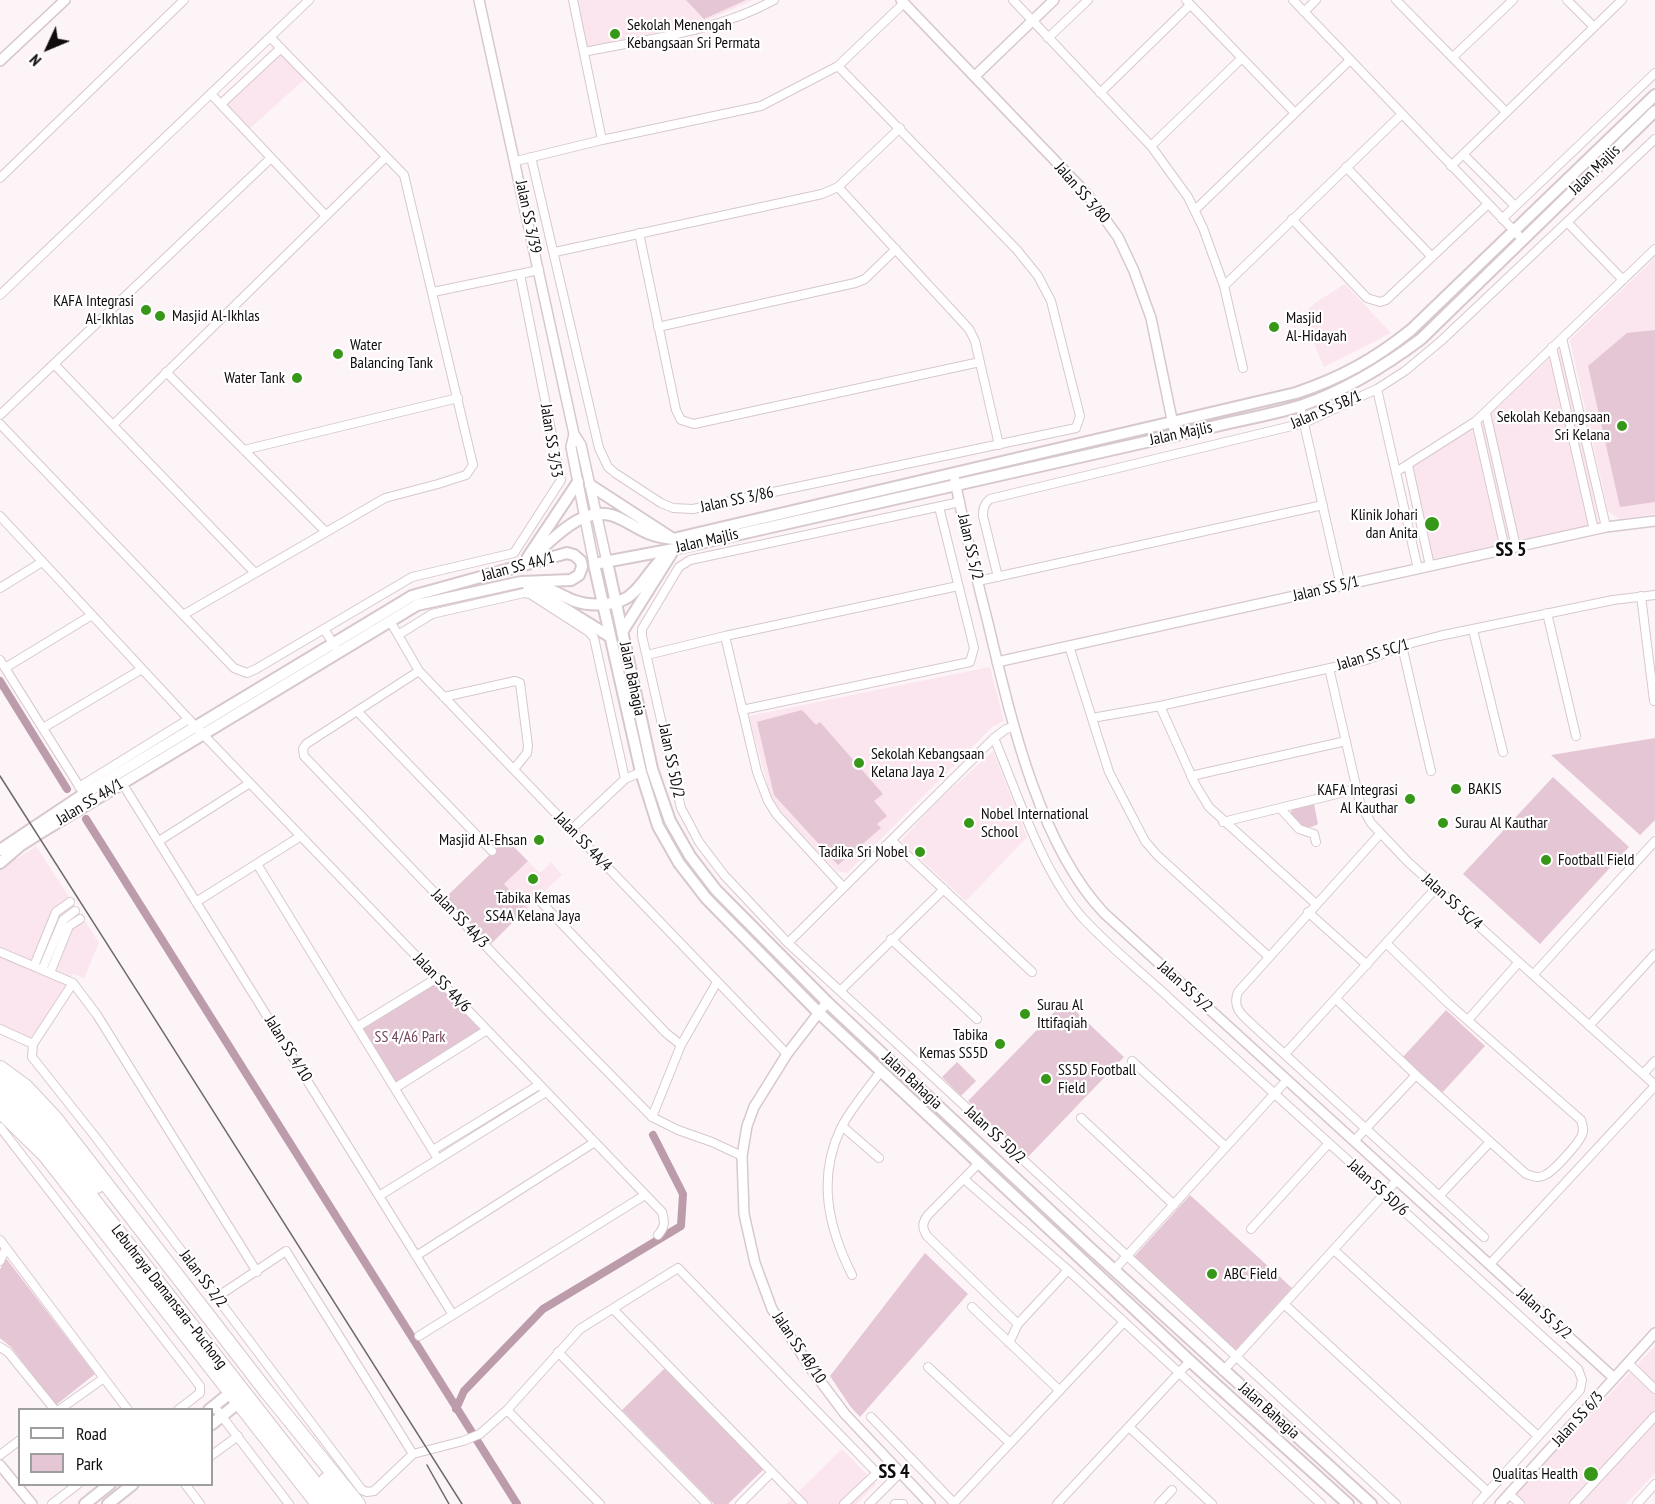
<!DOCTYPE html>
<meta charset="utf-8">
<style>
body{margin:0}
#map{position:relative;width:1655px;height:1504px;overflow:hidden;background:#fdf4f8;font-family:"PT Sans Narrow",sans-serif}
canvas{display:block}
.legend{position:absolute;left:18px;top:1408px;width:195px;height:78px;box-sizing:border-box;background:#fff;border:2px solid #9f9e9f;margin:0;padding:8px 10px;list-style:none;font-size:18px;color:#100c0e}
.legend li{display:flex;align-items:center;gap:12px;height:30px}
.legend b{width:30px;border:2px solid #9f9e9f}
.north{position:absolute;left:18px;top:18px;width:60px;height:60px;-webkit-text-stroke:4px #fff;paint-order:stroke;rotate:226deg;font-size:16px;font-weight:700;line-height:24px;text-align:center;color:#100c0e}
.north::after{content:'';display:block;margin:auto;width:21px;height:27px;background:#100c0e;clip-path:polygon(50% 0,100% 100%,50% 72%,0 100%)}
</style>
<div id="map">
<canvas width="1655" height="1504"></canvas>
<ul class="legend">
<li><b style="height:8px;background:#fff"></b>Road</li>
<li><b style="height:16px;background:#e5c6d4"></b>Park</li>
</ul>
<div class="north">N</div>
</div>
<script>
const ctx = document.querySelector('canvas').getContext('2d');
ctx.lineJoin = 'round';
function fillPath(path, color) { ctx.fillStyle = color; ctx.fill(path, 'evenodd'); }
function stroke(path, color, width, dash) { ctx.strokeStyle = color; ctx.lineWidth = width; ctx.lineCap = dash ? 'butt' : 'round'; ctx.setLineDash(dash || []); ctx.stroke(path); }
function drawText(font, color, halo, rows, align = 'center') {
  ctx.font = font + ' "PT Sans Narrow",sans-serif'; ctx.lineWidth = 4.5; ctx.setLineDash([]); ctx.textBaseline = 'middle'; ctx.strokeStyle = halo; ctx.fillStyle = color; for (const [text, x, y, turn = 0] of rows) {
    ctx.save(); ctx.translate(x, y); ctx.rotate((+turn || 0) * Math.PI / 180); ctx.textAlign = isNaN(turn) ? turn : align; if (halo) ctx.strokeText(text, 0, 0); ctx.fillText(text, 0, 0); ctx.restore();
  }
}
const built = new Path2D(`
 M578 0H753L705 21 587 48Z
 M281 52 306 78 248 130 225 104Z
 M1655 258V514L1620 519 1608 511 1570 340Z
 M1345 284 1391 333 1324 367 1305 322V312L1315 303Z
 M1562 347 1599 523 1427 560 1406 471 1491 413Z
 M990 667 1004 721 992 727 847 873 837 871 789 821 771 798 749 716Z
 M993 751 1027 837 966 901 901 841 933 806Z
 M36 846 99 943 84 978 73 974 27 1044 0 1033V852L17 859Z
 M528 861 540 873 551 862 562 875 527 908 504 884Z
 M1655 1346V1473L1626 1504H1525L1515 1495Z
 M842 1449 876 1484 856 1504H786Z`);
const green = new Path2D(`
 M686 0H746L704 19Z
 M1655 330V502L1620 507 1588 366 1627 333Z
 M802 710 816 725 820 722 883 794 874 801 887 816 877 824 881 828 838 865 774 795 757 722Z
 M1655 738V820L1640 835 1551 755Z
 M1553 777 1629 847 1540 944 1463 874Z
 M1314 804 1318 824C1306 831 1300 826 1291 817V811L1296 808Z
 M506 839 528 861 504 884 527 908 491 944 446 897Z
 M437 983 482 1030 397 1085 361 1030Z
 M1065 1001 1124 1057 1027 1158 968 1101Z
 M1446 1010 1485 1046 1442 1093 1403 1057Z
 M957 1062 976 1081 961 1096 942 1077Z
 M1190 1195 1292 1288 1234 1352 1132 1259Z
 M925 1253 968 1294 860 1417 850 1406 830 1376Z
 M5 1257 95 1374 56 1405 11 1347 0 1338V1270Z
 M665 1368 764 1469 728 1504H714L622 1410Z`);
const canal = new Path2D(`
 M0 681 67 789
 M86 819 517 1504
 M456 1409 464 1391 543 1309 681 1226 683 1194 653 1135`);
const minor = new Path2D(`
 M573 0 602 140
 M1013 0 1151 146 1188 197 1203 228 1224 286 1243 368
 M1186 0 1295 113
 M1293 0 1523 240
 M1396 0 1506 112
 M1567 0 1594 27
 M1304 12 1316 0
 M1048 38 1088 0
 M584 52C647 39 716 32 774 0
 M1453 57 1513 0
 M1100 93 1190 5
 M211 94 326 216
 M221 104 281 48
 M1151 146 1242 58
 M1463 154 1515 206
 M531 157 599 448 608 467 615 473 661 503 673 508 693 509 1076 428 1080 416 1051 301 1038 276 1017 250 838 66
 M516 161 602 140 761 106 838 66 904 3
 M1451 166 1622 0
 M1346 167 1432 257
 M0 178 184 0
 M838 187 969 329 975 341 999 445
 M1195 210 1350 60
 M1292 219 1367 298 1380 302 1386 300 1488 204
 M1502 219 1655 73
 M1568 223 1623 280
 M639 233 676 410 681 420 694 424 980 362
 M555 252 822 194 838 187 900 128
 M1224 286 1402 114
 M433 292 539 270
 M0 295 309 0
 M658 327 855 283 865 279 896 249
 M1562 338 1606 527
 M1552 347 1594 530
 M54 364 255 573
 M166 372 326 532
 M1377 389 1418 569
 M1300 406 1341 586
 M1486 413 1516 547
 M0 415 271 158
 M1476 421 1505 549
 M0 424 234 668 247 673 256 669 412 577 514 553 561 480 520 274
 M113 425 386 157
 M244 450 458 398
 M1408 465 1430 566
 M1396 472 1476 421 1655 249
 M960 502 690 560 679 567 642 629V636L681 808 699 842 724 875 788 943 1396 1504
 M0 516 196 727 662 1212C665 1222 665 1227 658 1235
 M998 577 983 516C983 508 984 504 990 499L1304 423 1377 389 1405 371 1441 341 1655 139
 M978 581 1323 505
 M0 588 42 562
 M1641 596 1654 701
 M1547 613 1576 736
 M183 615 385 498 438 484 466 475 473 465 404 175 271 38
 M390 621 419 671 787 1054
 M324 629 336 648
 M1473 630 1503 752
 M398 635 432 614 524 593 530 594 589 632 594 638 625 779
 M725 636 757 772 768 801 777 815 843 887
 M1069 646 1109 772 1145 841 1157 855 1268 956
 M1402 646 1431 771
 M647 655 725 636 958 586
 M0 660 84 794
 M5 668 92 615
 M1329 668 1360 803 1371 823 1408 862 1655 1085
 M419 671 306 744 303 749 304 756 545 1008 652 1117 678 1130 712 1142 742 1156
 M444 697 515 681 520 683 528 746 527 753 514 769
 M1160 706 1195 784 1209 807 1316 904
 M742 710 970 662 974 648 939 507
 M358 712 492 851
 M1092 718 1160 706 1366 660 1412 643 1439 636 1613 600 1655 595
 M43 728 142 669
 M994 738C1018 795 1041 869 1081 916 1106 944 1138 969 1166 995
 M1191 776 1346 741
 M122 783 453 1315
 M79 787 189 719
 M1280 808 1299 829 1314 834 1316 842
 M1223 822 1357 789
 M571 830 625 779 641 772
 M1380 834 1238 992C1231 1010 1245 1017 1257 1029L1484 1237
 M159 841 250 783
 M892 841 1032 972
 M257 864 438 1159
 M196 902 301 836
 M541 902 666 1033 681 1045
 M1308 912 1367 965
 M891 939 977 1019
 M788 943 994 738 1006 729 1014 727
 M0 952 73 983 97 1015 257 1272
 M34 966 56 912 70 902
 M42 970 63 920 75 911
 M50 973 69 926 80 919
 M1533 975 1655 841
 M73 983 33 1044 32 1057 97 1139 362 1490 367 1492 374 1491 413 1454 463 1441 480 1434 507 1410 580 1329 678 1268 877 1473 844 1504
 M840 991 944 889
 M1169 998 1578 1369 1582 1380 1580 1390 1477 1504
 M1336 999 1416 1075 1526 1174C1533 1176 1538 1179 1545 1175 1554 1171 1578 1144 1582 1135 1584 1130 1583 1126 1581 1120L1448 1003 1387 944
 M1468 1020 1519 962
 M1589 1026 1655 954
 M357 1027 437 978
 M0 1029 33 1044
 M1285 1054 1436 888
 M1132 1061 1226 1147
 M1643 1074 1655 1061
 M395 1088 487 1030
 M652 1117 681 1045 717 982
 M1081 1118 1174 1205
 M842 1126 879 1158
 M0 1127 200 1386V1393L178 1410
 M1354 1141 1416 1075
 M433 1150 539 1085
 M979 1163 927 1216C922 1224 922 1228 927 1236L1018 1324
 M964 1179 1068 1270 1321 1504
 M1440 1195 1490 1142
 M379 1196 546 1092
 M1251 1229 1329 1143
 M0 1240 128 1410
 M1334 1250 1538 1436
 M416 1256 595 1142
 M0 1261 6 1248
 M1490 1264 1655 1086
 M1114 1270 1287 1080
 M852 1275C828 1227 817 1178 841 1128 851 1108 868 1089 881 1071
 M217 1297 286 1251 413 1454
 M1284 1304 1488 1492
 M972 1307 1059 1390
 M613 1309 803 1504
 M419 1336 645 1195
 M1009 1343 1018 1324 1068 1270
 M0 1347 8 1352 55 1410
 M558 1352 707 1504
 M1628 1363 1655 1389
 M928 1367 1010 1443
 M1223 1371 1397 1180
 M214 1406 289 1504
 M59 1410 104 1378
 M507 1410 600 1504
 M871 1417 955 1504
 M1129 1427 1212 1504
 M0 1455 20 1440
 M212 1455 238 1436
 M185 1484 200 1504
 M1509 1494 1520 1504
 M954 1503 1123 1323
 M52 1504 78 1484
 M740 1504 772 1472
 M869 1504 900 1473
 M895 1504H903
 M1057 1504 1190 1361
 M1159 1504 1172 1490
 M1574 1504 1655 1416
 M1637 1504 1655 1484`);
const tertiary = new Path2D(`
 M479 0 574 434 581 445 607 562
 M901 0 1087 194 1118 237 1134 271 1151 318 1175 434
 M0 61 65 0
 M975 76 1054 0
 M574 434 571 447 594 564
 M955 480C964 528 976 576 988 623 1010 715 1038 843 1104 913L1614 1378
 M997 662 1606 527 1655 521
 M827 1002 787 1054 754 1107 747 1126 742 1156 744 1214 755 1263 772 1309 812 1370 845 1414 930 1504
 M0 1465 32 1504
 M1500 1504 1655 1333`);
const secondary = new Path2D(`
 M590 485 670 537
 M528 557 578 482
 M607 562 652 769 670 821 690 856 716 890 827 1002 1090 1248 1371 1504
 M526 563C551 542 584 499 621 519 643 530 647 536 673 539L1296 393C1341 378 1375 359 1411 330L1655 95
 M533 584C547 587 559 594 572 600 590 607 620 607 634 592 649 577 653 564 671 551
 M528 586 609 636
 M622 632 671 554
 M0 850 84 794 412 596 567 553 574 555 581 561 582 567 579 575 571 580 521 582 417 605 40 833 21 845 0 863
 M209 1410 230 1393
 M212 1424 238 1403
 M85 1504 110 1484
 M108 1504 133 1484
 M1348 1504 1190 1361 818 1012 706 898 679 863 658 826 641 772 594 564 674 549 1216 426C1245 419 1275 414 1303 405 1346 390 1385 366 1421 339L1655 111`);
const motorway = new Path2D(`
 M0 1068 26 1087 55 1118 267 1392 358 1504
 M0 1083 36 1113 66 1145 97 1186
 M0 1097 27 1121 56 1152 331 1504
 M0 1111 45 1155 318 1504
 M326 1480 344 1504`);
const tram = new Path2D(`
 M0 776C155 1018 308 1261 462 1504
 M427 1465 449 1504`);
const markers = [
 [615,34,6,"#379718"],
 [146,310,6,"#379718"],
 [160,316,6,"#379718"],
 [1274,327,6,"#379718"],
 [338,354,6,"#379718"],
 [297,378,6,"#379718"],
 [1622,426,6,"#379718"],
 [1432,524,8,"#379718"],
 [859,763,6,"#379718"],
 [1456,789,6,"#379718"],
 [1410,799,6,"#379718"],
 [969,823,6,"#379718"],
 [1443,823,6,"#379718"],
 [539,840,6,"#379718"],
 [920,852,6,"#379718"],
 [1546,860,6,"#379718"],
 [533,879,6,"#379718"],
 [1025,1014,6,"#379718"],
 [1000,1044,6,"#379718"],
 [1046,1079,6,"#379718"],
 [1212,1274,6,"#379718"],
 [1591,1474,8,"#379718"]
];
const poiNames = [
 ["Sekolah Menengah",627,25],
 ["Kebangsaan Sri Permata",627,43],
 ["KAFA Integrasi",134,301,"right"],
 ["Al-Ikhlas",134,319,"right"],
 ["Masjid Al-Ikhlas",172,316],
 ["Masjid",1286,318],
 ["Al-Hidayah",1286,336],
 ["Water",350,345],
 ["Balancing Tank",350,363],
 ["Water Tank",285,378,"right"],
 ["Sekolah Kebangsaan",1610,417,"right"],
 ["Sri Kelana",1610,435,"right"],
 ["Klinik Johari",1418,515,"right"],
 ["dan Anita",1418,533,"right"],
 ["Sekolah Kebangsaan",871,754],
 ["Kelana Jaya 2",871,772],
 ["BAKIS",1468,789],
 ["KAFA Integrasi",1398,790,"right"],
 ["Al Kauthar",1398,808,"right"],
 ["Nobel International",981,814],
 ["School",981,832],
 ["Surau Al Kauthar",1455,823],
 ["Masjid Al-Ehsan",527,840,"right"],
 ["Tadika Sri Nobel",908,852,"right"],
 ["Football Field",1558,860],
 ["Tabika Kemas",533,898,"center"],
 ["SS4A Kelana Jaya",533,916,"center"],
 ["Surau Al",1037,1005],
 ["Ittifaqiah",1037,1023],
 ["Tabika",988,1035,"right"],
 ["Kemas SS5D",988,1053,"right"],
 ["SS5D Football",1058,1070],
 ["Field",1058,1088],
 ["ABC Field",1224,1274],
 ["Qualitas Health",1578,1474,"right"]
];
const streetNames = [
 ["Jalan Majlis",1595,170,-44],
 ["Jalan SS 3/80",1082,193,49],
 ["Jalan SS 3/39",528,217,78],
 ["Jalan SS 5B/1",1326,410,-23],
 ["Jalan Majlis",1181,434,-12],
 ["Jalan SS 3/53",551,441,81],
 ["Jalan SS 3/86",737,500,-12],
 ["Jalan Majlis",707,541,-13],
 ["Jalan SS 5/2",970,547,77],
 ["Jalan SS 4A/1",518,567,-15],
 ["Jalan SS 5/1",1326,589,-13],
 ["Jalan SS 5C/1",1373,655,-17],
 ["Jalan Bahagia",632,679,78],
 ["Jalan SS 5D/2",671,761,78],
 ["Jalan SS 4A/1",90,802,-31],
 ["Jalan SS 4A/4",583,842,46],
 ["Jalan SS 5C/4",1452,902,42],
 ["Jalan SS 4A/3",460,919,46],
 ["Jalan SS 4A/6",442,983,46],
 ["Jalan SS 5/2",1185,987,42],
 ["Jalan SS 4/10",288,1049,58],
 ["Jalan Bahagia",912,1081,43],
 ["Jalan SS 5D/2",995,1135,43],
 ["Jalan SS 5D/6",1378,1188,42],
 ["Jalan SS 2/2",203,1279,53],
 ["Lebuhraya Damansara–Puchong",169,1297,52],
 ["Jalan SS 5/2",1544,1314,42],
 ["Jalan SS 4B/10",799,1348,56],
 ["Jalan Bahagia",1269,1411,42],
 ["Jalan SS 6/3",1578,1419,-48]
];
const parkNames = [
 ["SS 4/A6 Park",410,1037]
];
const quarterNames = [
 ["SS 5",1511,550],
 ["SS 4",894,1472]
];
fillPath(built, '#fbe5ee');
fillPath(green, '#e5c6d4');
stroke(canal, '#bc9caa', 8);
stroke(minor, '#d7c8ce', 10);
stroke(tertiary, '#d7c8ce', 12);
stroke(secondary, '#d7c8ce', 14);
stroke(motorway, '#d7c8ce', 16);
stroke(minor, '#fff', 8);
stroke(tertiary, '#fff', 9);
stroke(secondary, '#fff', 10);
stroke(motorway, '#fff', 14);
stroke(tram, '#6e686b', 1.5);
for (const [x, y, r, color] of markers) { const dot = new Path2D(); dot.arc(x, y, r, 0, 2 * Math.PI); ctx.fillStyle = color; ctx.fill(dot); stroke(dot, '#fff', 2); }
drawText('16px', '#100c0e', '#fff', poiNames, 'left');
drawText('16px', '#100c0e', '#fff', streetNames);
drawText('16px', '#73445b', '#fff', parkNames);
drawText('bold 20px', '#100c0e', '#fff', quarterNames);
</script>
